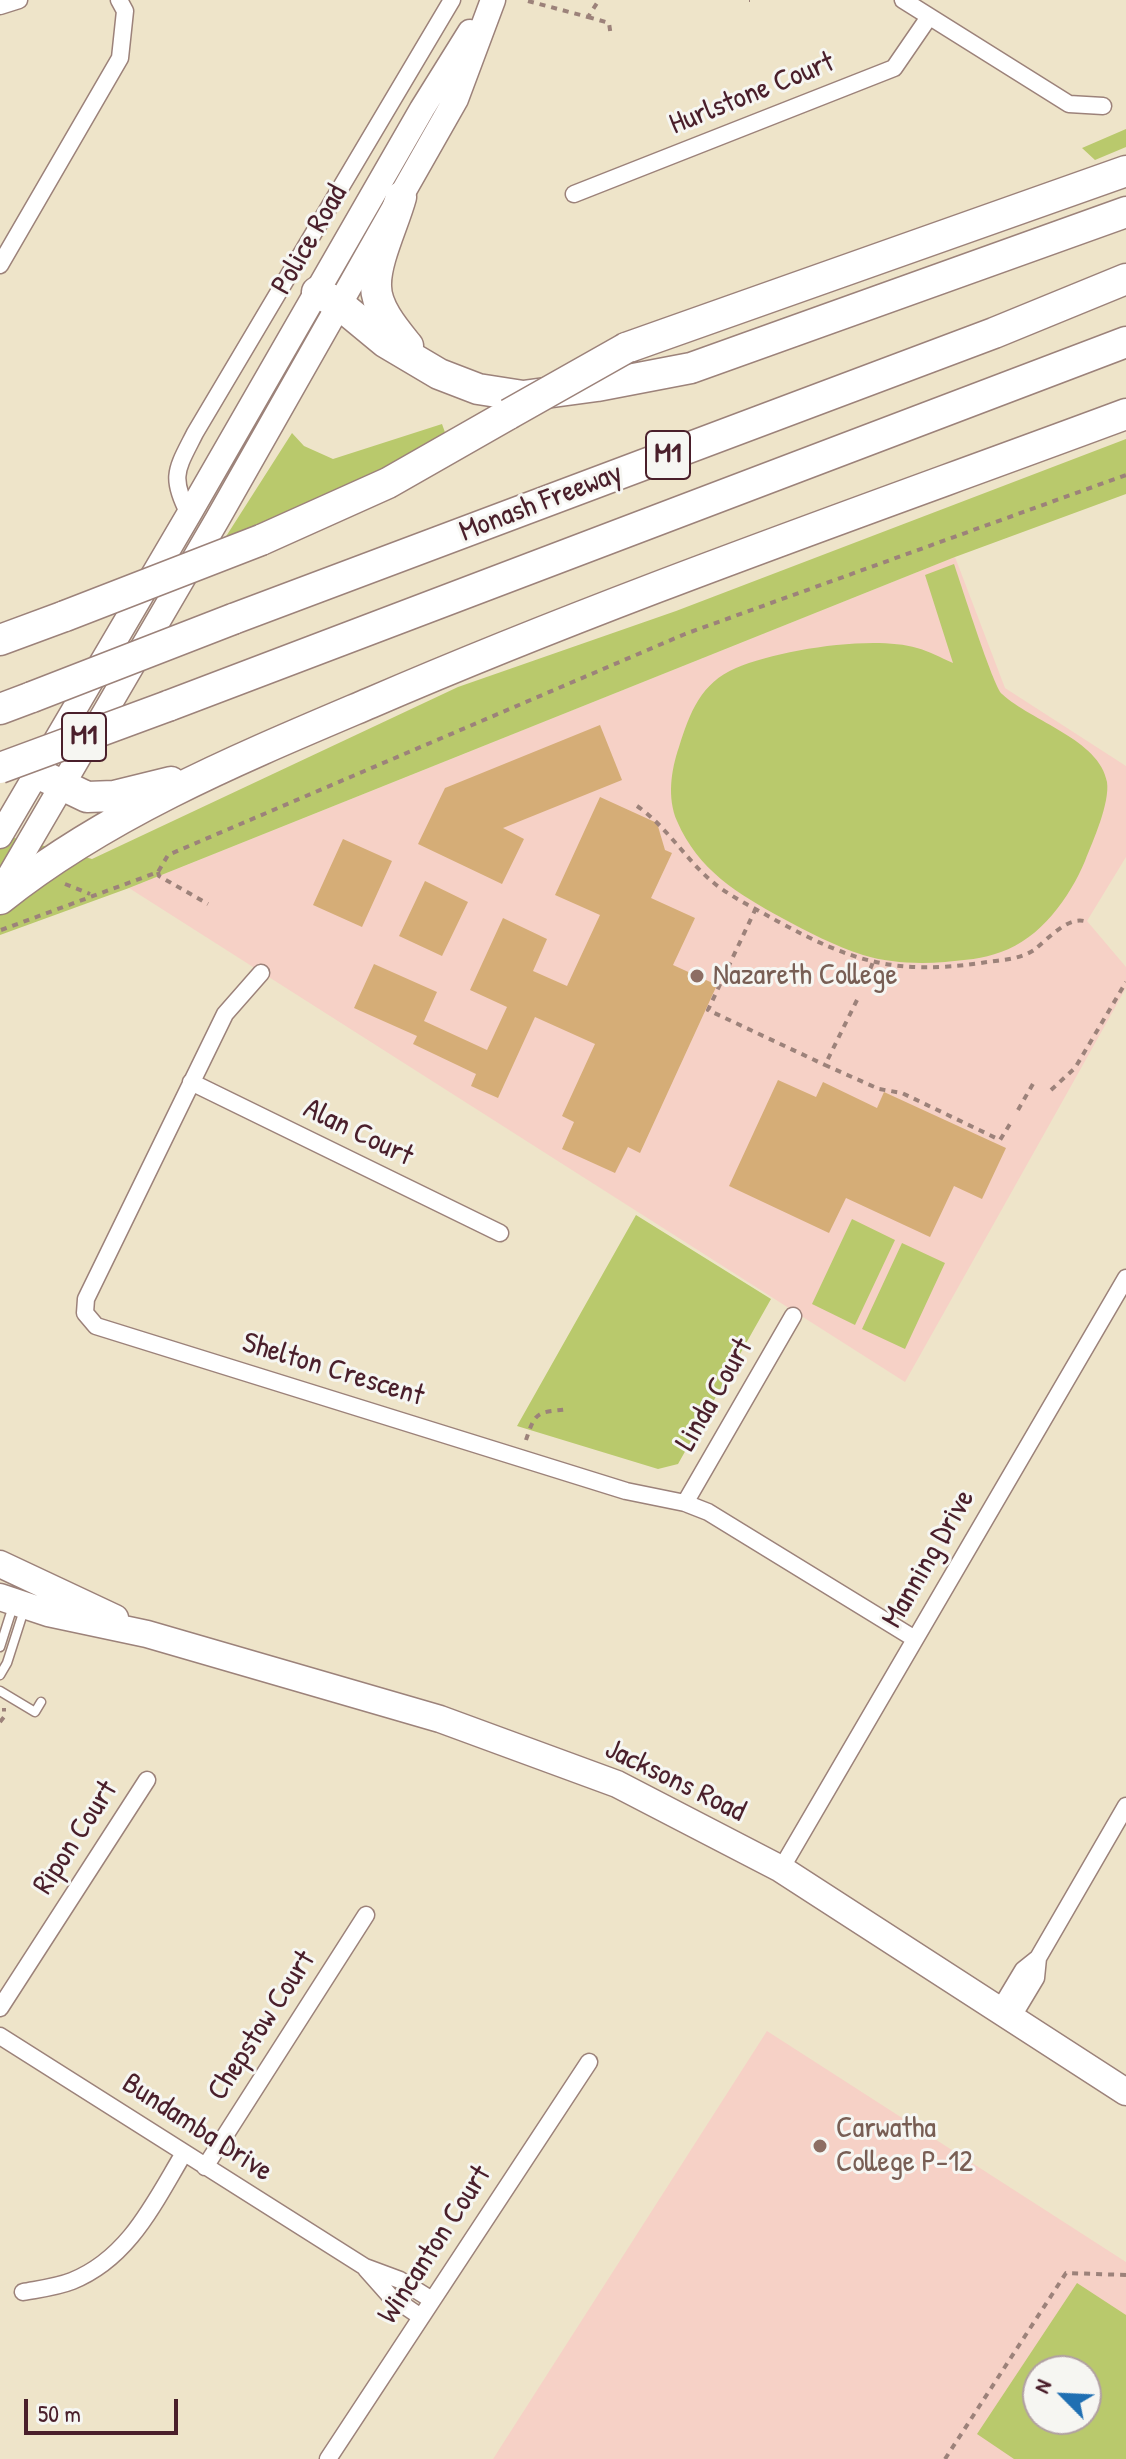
<!DOCTYPE html>
<style>
body{margin:0}
#map{position:relative;width:1126px;height:2459px;overflow:hidden;background:#eee4c9;font-family:"Patrick Hand",sans-serif}
canvas{display:block}
.north{position:absolute;left:1022px;top:2355px;width:80px;height:80px;box-sizing:border-box;background:#f6f6f2;border:2px solid #b1a0a2;border-radius:50%;rotate:294deg;font-size:22px;font-weight:700;line-height:32px;text-align:center;color:#4a1f2b}
.north::after{content:'';display:block;margin:auto;width:28px;height:36px;background:#1f6fb2;clip-path:polygon(50% 0,100% 100%,50% 72%,0 100%)}
.scale{position:absolute;left:24px;top:2399px;width:154px;height:36px;box-sizing:border-box;border:4px solid #4a1f2b;border-top:0;padding-left:10px;font-size:24px;line-height:28px;white-space:nowrap;color:#4a1f2b;-webkit-text-stroke:6px #f6f6f2;paint-order:stroke}
</style>
<div id="map">
<canvas width="1126" height="2459"></canvas>
<div class="north">N</div>
<div class="scale">50 m</div>
</div>
<script>
const ctx = document.querySelector('canvas').getContext('2d');
ctx.lineJoin = 'round';
function fillPath(path, color) { ctx.fillStyle = color; ctx.fill(path, 'evenodd'); }
function stroke(path, color, width, dash) { ctx.strokeStyle = color; ctx.lineWidth = width; ctx.lineCap = dash ? 'butt' : 'round'; ctx.setLineDash(dash || []); ctx.stroke(path); }
function drawText(font, color, halo, rows, align = 'center') {
  ctx.font = font + ' "Patrick Hand",sans-serif'; ctx.lineWidth = 6; ctx.setLineDash([]); ctx.textBaseline = 'middle'; ctx.strokeStyle = halo; ctx.fillStyle = color; for (const [text, x, y, turn = 0] of rows) {
    ctx.save(); ctx.translate(x, y); ctx.rotate((+turn || 0) * Math.PI / 180); ctx.textAlign = isNaN(turn) ? turn : align; if (halo) ctx.strokeText(text, 0, 0); ctx.fillText(text, 0, 0); ctx.restore();
  }
}
const built = new Path2D(`
 M955 557 1005 688 1126 766V857L1087 921 1126 967V988L905 1382 129 888Z
 M767 2031 1126 2262V2459H493ZM1038 2371H1086V2419H1038Z`);
const green = new Path2D(`
 M1126 129V147L1095 160 1082 148Z
 M442 424 447 438 294 513 225 538 292 433 304 446 333 459Z
 M1126 439V494L955 557 129 888 0 935V834L92 859 458 687 676 611Z
 M954 564C961 584 993 686 1002 694 1031 721 1100 740 1107 782 1110 803 1093 841 1085 861 1070 897 1040 939 1001 952 983 959 964 960 945 962 918 964 889 963 863 955 835 946 808 932 782 918 738 894 698 870 677 821 667 798 671 770 679 747 690 712 701 683 736 668 779 650 872 635 917 648 929 651 941 658 953 663L925 575Z
 M636 1215 771 1299 678 1464 658 1469 517 1426Z
 M852 1219 895 1240 855 1325 812 1304Z
 M902 1243 945 1263 905 1349 862 1329Z
 M1077 2283 1126 2315V2459H1014L977 2434ZM1038 2371H1086V2419H1038Z`);
const building = new Path2D(`
 M600 725 622 780 503 828 524 839 502 884 418 844 445 788Z
 M600 797 657 823 665 850 672 853 651 898 695 918 673 965 717 985 640 1153 628 1147 615 1173 562 1149 574 1122 562 1116 595 1044 535 1017 498 1098 471 1086 476 1074 413 1044 417 1036 354 1008 374 964 437 992 424 1021 487 1050 507 1007 470 990 503 918 547 939 533 971 567 986 600 915 555 895Z
 M343 839 392 861 362 927 313 905Z
 M425 881 468 902 442 956 399 936Z
 M778 1080 816 1097 823 1082 877 1108 884 1092 1006 1148 982 1199 954 1186 930 1237 846 1198 829 1233 729 1186Z`);
const path = new Path2D(`
 M749 0H750
 M528 1 588 17 599 0
 M588 17 609 23 611 37
 M637 806C669 828 688 864 719 887 737 900 758 910 777 921 853 962 895 975 981 963 999 960 1019 960 1034 950 1048 939 1067 917 1084 921
 M158 872 159 876 208 904
 M65 884 90 894
 M756 908 708 1010 825 1065
 M1 930 158 872 168 855 685 634 1126 475
 M866 980 873 962
 M857 1000 825 1065 879 1089 902 1093 1000 1140 1010 1124
 M1051 1090 1075 1068 1126 982
 M1018 1110 1034 1082 1037 1083
 M526 1440C536 1409 538 1413 569 1409
 M0 1722 4 1717V1708
 M945 2459 1066 2273 1126 2275`);
const lane = new Path2D(`
 M0 1647 13 1606
 M0 1675 7 1663 24 1610
 M0 1691 35 1712 41 1702`);
const street = new Path2D(`
 M903 0 1069 104 1103 106
 M0 6 19 0
 M574 194 894 68 929 17
 M0 265 120 58 125 11 119 0
 M189 514C169 476 177 469 195 433L452 0
 M261 973 225 1014 86 1299 85 1313 96 1326 626 1491 685 1503 708 1512 915 1639
 M191 1082 500 1233
 M685 1503 793 1316
 M781 1869 1126 1278
 M0 2008 147 1780
 M999 2010 1023 1970 1038 1958 1126 1806
 M1012 2018 1036 1978 1038 1958
 M0 2036 365 2267 400 2280 432 2300
 M205 2167 366 1915
 M366 2269 390 2296 421 2317
 M23 2292C39 2289 57 2287 72 2281 129 2258 154 2203 184 2153
 M328 2459 589 2062`);
const secondary = new Path2D(`
 M0 836 189 514 422 109 470 32
 M0 892 217 520 456 99 493 0`);
const primary = new Path2D(`
 M0 1564 115 1618
 M0 1597 48 1613 147 1634 440 1719 617 1784 781 1869 1126 2092`);
const highway = new Path2D(`
 M401 197C394 223 375 261 376 286 376 308 395 330 408 346
 M317 292 339 304 385 342 439 374 478 389 523 396 597 386 691 368 1126 212
 M626 348 1126 171
 M261 540 388 483 509 414
 M233 619 994 333 1126 279
 M0 640 65 616
 M168 706 1126 342
 M0 709 32 697
 M37 773 87 797 114 796 171 782
 M0 899C109 812 243 757 370 703 618 596 873 508 1126 414`);
const highwayBridge = new Path2D(`
 M509 414 626 348
 M65 616 261 540
 M32 697 233 619
 M0 768 168 706`);
const markers = [
 [697,976,8,"#8d6e63"],
 [820,2146,8,"#8d6e63"]
];
const shields = [
 [668,455,44],
 [84,737,44]
];
const shieldNames = [
 ["M1",668,455],
 ["M1",84,737]
];
const streetNames = [
 ["Hurlstone Court",752,94,-22],
 ["Police Road",310,240,-60],
 ["Monash Freeway",541,503,-21],
 ["Alan Court",358,1133,26],
 ["Shelton Crescent",333,1370,17],
 ["Linda Court",715,1395,-60],
 ["Manning Drive",929,1559,-60],
 ["Jacksons Road",675,1781,26],
 ["Ripon Court",76,1838,-57],
 ["Chepstow Court",262,2026,-57],
 ["Bundamba Drive",197,2128,33],
 ["Wincanton Court",435,2245,-57]
];
const educationNames = [
 ["Nazareth College",713,976],
 ["Carwatha",836,2129],
 ["College P-12",836,2163]
];
fillPath(built, '#f6d1c6');
fillPath(green, '#b9c96c');
fillPath(building, '#d5ad77');
stroke(lane, '#9c827a', 11);
stroke(street, '#9c827a', 19);
stroke(secondary, '#9c827a', 27);
stroke(primary, '#9c827a', 29);
stroke(highway, '#9c827a', 33);
stroke(path, '#9c827a', 4, [6, 6]);
stroke(lane, '#fff', 8);
stroke(street, '#fff', 16);
stroke(secondary, '#fff', 24);
stroke(primary, '#fff', 26);
stroke(highway, '#fff', 30);
stroke(highwayBridge, '#9c827a', 33, []);
stroke(highwayBridge, '#fff', 30);
for (const [x, y, r, color] of markers) { const dot = new Path2D(); dot.arc(x, y, r, 0, 2 * Math.PI); ctx.fillStyle = color; ctx.fill(dot); stroke(dot, '#f6f6f2', 3); }
for (const [x, y, w] of shields) { const box = new Path2D(); box.roundRect(x - w / 2, y - 24, w, 48, 6); ctx.fillStyle = '#f6f6f2'; ctx.fill(box); stroke(box, '#4a1f2b', 2); }
drawText('bold 28px', '#4a1f2b', null, shieldNames);
drawText('30px', '#4a1f2b', '#f6f6f2', streetNames);
drawText('30px', '#785e54', '#f6f6f2', educationNames, 'left');
</script>
